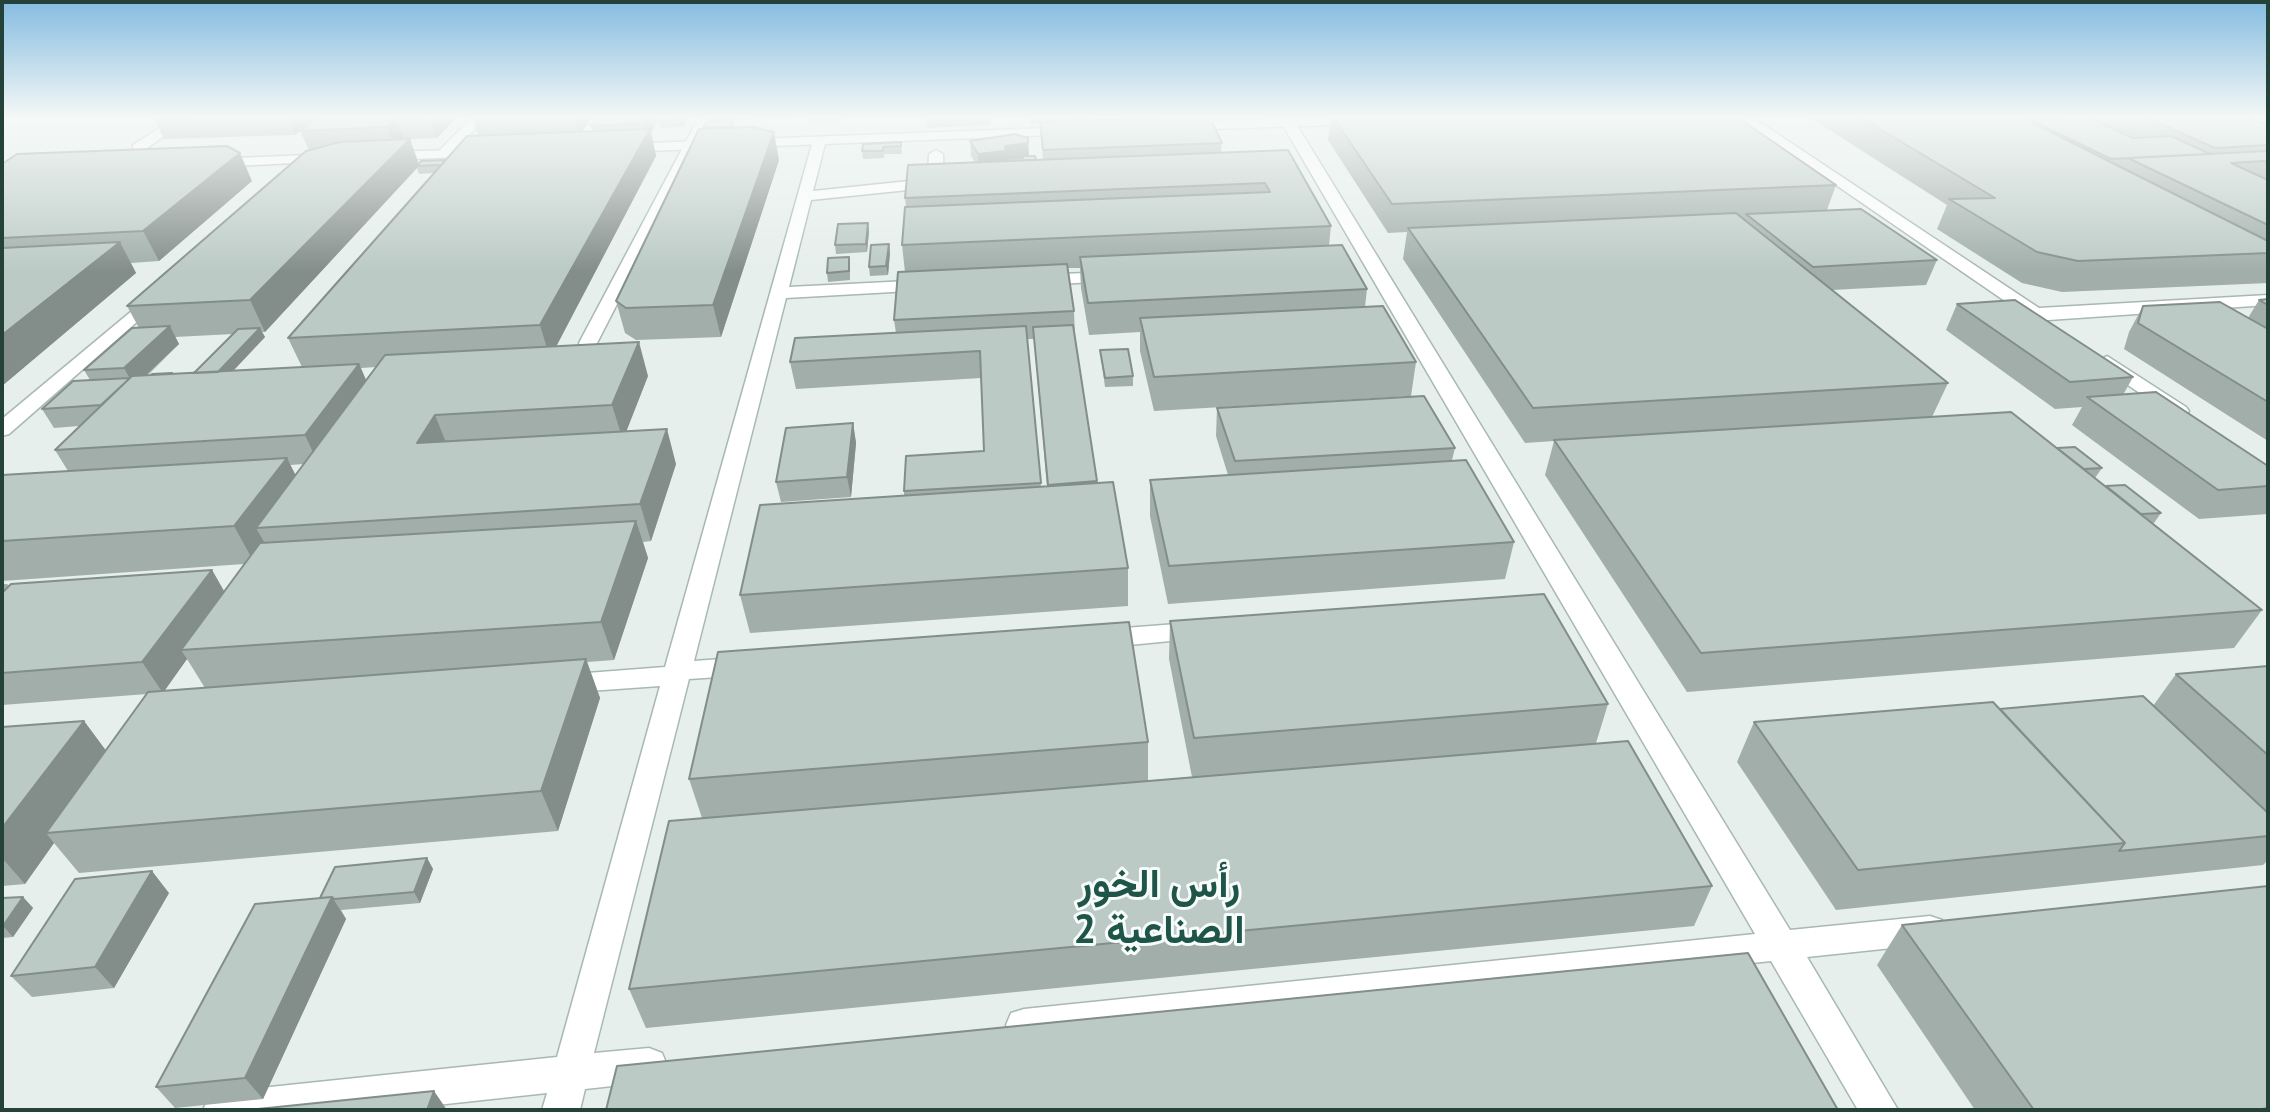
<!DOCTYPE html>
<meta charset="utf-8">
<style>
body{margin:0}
#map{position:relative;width:2270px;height:1112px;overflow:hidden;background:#e6efeb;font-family:"PT Sans",sans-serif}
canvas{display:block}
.frame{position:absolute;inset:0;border:4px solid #24423a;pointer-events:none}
</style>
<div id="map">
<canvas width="2270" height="1112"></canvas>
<div class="frame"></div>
</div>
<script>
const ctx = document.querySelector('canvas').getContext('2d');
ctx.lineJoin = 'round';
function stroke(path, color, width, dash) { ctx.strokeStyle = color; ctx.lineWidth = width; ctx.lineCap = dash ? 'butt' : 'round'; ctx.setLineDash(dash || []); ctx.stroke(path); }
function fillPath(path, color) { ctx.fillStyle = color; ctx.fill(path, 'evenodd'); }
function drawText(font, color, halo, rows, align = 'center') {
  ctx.font = font + ' "PT Sans",Vazirmatn,sans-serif'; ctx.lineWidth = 6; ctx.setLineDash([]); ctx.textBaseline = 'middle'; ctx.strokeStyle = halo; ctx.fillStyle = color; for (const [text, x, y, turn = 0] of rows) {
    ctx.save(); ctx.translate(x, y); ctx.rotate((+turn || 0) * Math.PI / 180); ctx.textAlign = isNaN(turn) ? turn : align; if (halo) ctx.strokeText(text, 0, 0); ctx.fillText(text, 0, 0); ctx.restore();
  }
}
const lane = new Path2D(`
 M176 117H191L143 151H133V145Z
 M472 117H486L449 157H439V151Z
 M589 117H603L577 152H567L565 149Z
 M699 117H713L597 343 588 349 581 347 579 343Z
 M1737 117H1752L2039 308 2268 295V305L2034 321Z
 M1288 118 1295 122 1790 930 1930 916 1942 920 1947 930 1942 940 1930 944 1807 957 1898 1110H1858L1771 961 1024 1041 1011 1037 1006 1025 1011 1013 1024 1009 1755 934 1281 122Z
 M814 137 826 140 813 191 928 179 929 154 936 150 943 154 944 183 937 187 811 200 789 287 928 280 937 285 928 290 786 298 694 661 748 657 757 660 761 666 757 672 748 675 689 679 594 1053 649 1048 662 1053 667 1065 662 1077 649 1082 585 1089 580 1110H542L547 1093 391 1110H203L209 1097 222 1092 557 1057 660 686 561 693 551 691 547 684 551 677 561 675 665 667Z
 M1111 272 1120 277 1117 281 1036 285 1027 280 1036 275Z
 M157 290 163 291V299L9 434 2 436V419Z
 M2107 356 2186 407 2189 411 2186 415H2172L2100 366 2097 362Z
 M1202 622 1211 625 1215 631 1211 637 1099 648 1090 645 1086 639 1090 633 1099 630Z`);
const street = new Path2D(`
 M1338 117 1367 120 1360 124 1181 130 1174 126 1181 122Z
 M1072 127 1079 131 1077 134 622 152 615 148 622 144Z
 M485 149 490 150V156L386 160 379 156 386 152Z
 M329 154 334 155V161L214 167 207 163 214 159Z`);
const wall = new Path2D(`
 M156 117H317L295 135 164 139 154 118Z
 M317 117H455L456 118 437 138 410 139 419 164 445 160 478 136 473 118V117H592L582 132 593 131 591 126 597 117H687L683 127 660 128 659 123H656L651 133 656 156 556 347 648 376 626 431 676 464 651 541 643 542 648 558 614 660 587 662 600 698 558 831 79 873 54 843 25 884 2 886V727L84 721 106 751 147 694 2 705V584H7L9 586 212 570 224 591 244 564 2 581V475L68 471 55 450 79 426 54 428 42 409 90 380 84 370 139 328 127 306 309 150 300 131ZM417 168 419 174 434 173 288 338 302 367 233 371 265 337 262 332H265ZM233 334 194 373 147 376 179 344 175 337ZM376 367 366 381 361 368ZM304 464 296 476 290 465ZM187 659 205 688 164 691Z
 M708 117H789L788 118 733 120 734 128 779 160 721 337 636 340 625 333 616 301 704 129 709 121Z
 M808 117H843L842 120 808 121Z
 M925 117H990V125L927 128Z
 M1029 117H1092V120L1139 118V117H1210L1222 143 1221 153 1331 226 1329 245 1367 289 1365 307 1416 362 1411 396 1154 411 1140 351V332L1089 335 1081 288 1080 268H1067L1074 311 1075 337 1097 484 1128 568V606L750 633 740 595 904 496V491L984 451 981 378 796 389 790 362 896 333 894 320 905 272 902 245 906 207 905 198 975 162 971 156 970 141 1028 138 1029 156 1036 160H1043L1040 123 1030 124ZM1027 339H1034L1047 487H1041Z
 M1331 117H1737L1836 185 1827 210 1937 260 1926 285 1832 290 1948 383 1932 417 2057 448 2102 468 2095 478 2106 486 2161 513 2154 523H2153L2262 610 2234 648 1687 692 1545 475 1554 441 1525 443 1403 259 1407 232 1388 233 1328 140Z
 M1809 117H2021L2029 121V119L2075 117H2268V121H2258L2268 145V283L2062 292 2022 283 1937 229 1947 205Z
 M901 142 902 154H884V158L863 159 862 151Z
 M2 164 252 181 159 261 131 263 136 273 2 386Z
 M869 231 867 252 836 254 835 245Z
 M889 244 890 253 888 275 870 276 869 267Z
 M850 265V280L828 282 827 273Z
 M2268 299V441L2124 349 2129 332 2143 306 2248 318 2259 300Z
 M1957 304 2133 377 2123 395 2268 466V514L2199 519 2072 425 2082 407 2055 409 1946 330Z
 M1100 350 1133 376V386L1105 387Z
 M1217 408 1455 448 1452 460 1514 542 1505 579 1168 604 1150 516V480L1228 475 1216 436Z
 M853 423 856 443 851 497 781 502 776 482Z
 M1170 621 1608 704 1596 743 1712 886 1694 926 646 1028 629 989 702 818 689 779 1148 742V781L1192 777 1169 659Z
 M2268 666V860L2263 865 1836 910 1737 762 1754 722 2000 709 2153 706 2176 674Z
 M427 858 433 869 420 903 341 910 346 919 263 1099 175 1108 156 1087 320 898Z
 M2268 886V1110H1975L1877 965 1902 925Z
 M169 893 114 988 32 997 11 976Z
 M23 897 33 908 13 937 2 938V898Z`);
const shadedWall = new Path2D(`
 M288 117H317L295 135Z
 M430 117H455L456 118 437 138Z
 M575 117H592L580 135Z
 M648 117H654L656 123 651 133 656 156 550 358 540 325 647 134 644 123Z
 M683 117H687L683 127 681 120Z
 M396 118 404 139 395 148 387 127Z
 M774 132 779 160 721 337 713 305Z
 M410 139 419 166H417V168L265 332 250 300Z
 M1028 143 1029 158 1007 160V166L979 169 978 154 1005 146Z
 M240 153 252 181 159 261 143 231Z
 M868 223 869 231 867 252 866 244Z
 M120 242 136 273 2 386V335Z
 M889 244 890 253 888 275 886 266Z
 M170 326 179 344 134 386 124 368Z
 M260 328 265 337 217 388 212 378Z
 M639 342 648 376 623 440 612 405Z
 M359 364 371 391 318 463 305 435Z
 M435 415 449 450 417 443Z
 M853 423 856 443 851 497 847 477Z
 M667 429 676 464 651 541 640 504Z
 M287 458 305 494 256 528 267 547 255 564 234 526Z
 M636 521 648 558 614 660 601 622Z
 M212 570 229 600 181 650 187 659 163 693 142 662Z
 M586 659 600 698 558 831 541 791Z
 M84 721 113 760 46 833 54 843 25 884 2 858V828Z
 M427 858 433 869 420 903 414 892Z
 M152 871 169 893 114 988 95 967Z
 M23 897 33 908 13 937 3 926Z
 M332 897 346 919 263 1099 245 1078Z
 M434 1091 447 1110H427Z`);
const building = new Path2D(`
 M156 117H201L154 118Z
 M317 117H430L396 118 387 127 300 131Z
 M597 117H648L644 123 591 126Z
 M660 117H683L681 120 658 121Z
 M1185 117H1210L1222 143 1043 150 1040 122Z
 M1333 117H1737L1836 185 1392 204Z
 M1860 117H2021L2268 241V253L2078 261 2037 252 1949 199 1995 198Z
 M2087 117 2133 138 2171 136 2210 154 2111 159 2029 119Z
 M2145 117H2247L2268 125V145L2215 148Z
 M733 120 730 127 703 128 707 121Z
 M754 127 774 132 713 305 626 308 616 301 699 129Z
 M650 129 540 325 288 338 467 136Z
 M1015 134 1028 138V143L1005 146 1006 151 978 154 970 141Z
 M410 139 250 300 127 306 306 151 340 142Z
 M901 142V146L883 147V151H862L863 144Z
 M227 146 240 153 143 231 2 238V164L17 154Z
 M1288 150 1331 226 902 245 905 207 1270 192 1265 183 905 198 908 165Z
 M2268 151V163L2264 161 2231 163 2268 180V225L2128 158Z
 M1023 156H1035L1036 160H1023Z
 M445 160 441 165 417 166 421 161Z
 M1861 209 1937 260 1813 267 1746 214Z
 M1736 213 1948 383 1533 408 1408 228Z
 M868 223 866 244 835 245 838 224Z
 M120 242 2 335V248Z
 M889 244 886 266 869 267 871 245Z
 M1342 245 1367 289 1088 303 1080 257Z
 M849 257V271L827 273 828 258Z
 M1067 264 1074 311 894 320 898 272Z
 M2268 299V305L2259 300Z
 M2015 300 2133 377 2070 382 1957 304Z
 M2220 302 2268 329V402L2138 323 2143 306Z
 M1383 306 1416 362 1154 377 1140 318Z
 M1073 325 1097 481 1048 485 1033 327Z
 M170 326 124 368 84 370 132 328Z
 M1026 326 1041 483 904 491 906 456 984 451 980 351 790 362 795 338Z
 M260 328 218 372 194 373 238 329Z
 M639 342 612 405 435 415 417 443 667 429 640 504 256 528 385 355Z
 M1128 349 1133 376 1105 378 1100 350Z
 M359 364 305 435 55 450 132 376Z
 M172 373 170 374 151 375 152 374Z
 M130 378 101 405 42 409 73 381Z
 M2156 392 2268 466V486L2218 490 2087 397Z
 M1424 396 1455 448 1235 461 1217 408Z
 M2011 412 2262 610 1701 653 1554 440Z
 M853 423 847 477 776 482 786 428Z
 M2075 447 2102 468 2084 469 2057 448Z
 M287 458 234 526 2 541V475Z
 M1466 460 1514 542 1169 566 1150 480Z
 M1113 482 1128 568 740 595 760 505Z
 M2125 485 2161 513 2141 514 2106 486Z
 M636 521 601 622 181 650 260 543Z
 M212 570 142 662 2 673V593L11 584Z
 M1544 594 1608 704 1194 738 1170 621Z
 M1129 622 1148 742 689 779 718 652Z
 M586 659 541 791 46 833 148 692Z
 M2268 666V755L2176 674Z
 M2143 696 2268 813V836L2119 851 2125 843 2000 709Z
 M1993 702 2125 843 1858 870 1754 722Z
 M84 721 2 828V727Z
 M1628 741 1712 886 629 989 669 821Z
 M427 858 414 892 334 899 332 897 320 898 335 867Z
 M152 871 95 967 11 976 75 879Z
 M2268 886V1108L2255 1110H2034L1902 925Z
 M23 897 3 926H2V898Z
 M332 897 245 1078 156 1087 255 904Z
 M1748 953 1838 1110H606L617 1066Z
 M434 1091 427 1110H248Z`);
const nearDistrictnames = [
 ["رأس الخور",1159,886],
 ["الصناعية 2",1159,932]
];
stroke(lane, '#a8b8b2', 3);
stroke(street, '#a8b8b2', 3);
fillPath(lane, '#fff');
fillPath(street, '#fff');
fillPath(wall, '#a1aea9');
fillPath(shadedWall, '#838d89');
fillPath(building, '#bbcac4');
stroke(building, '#838d89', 2);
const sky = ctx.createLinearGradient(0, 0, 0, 272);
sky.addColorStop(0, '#84bce0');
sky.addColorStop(0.43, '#f4f8f6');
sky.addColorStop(1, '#f4f8f600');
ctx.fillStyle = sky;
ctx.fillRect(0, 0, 2270, 272);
drawText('bold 40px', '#1f5548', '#f7fbf9', nearDistrictnames);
</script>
